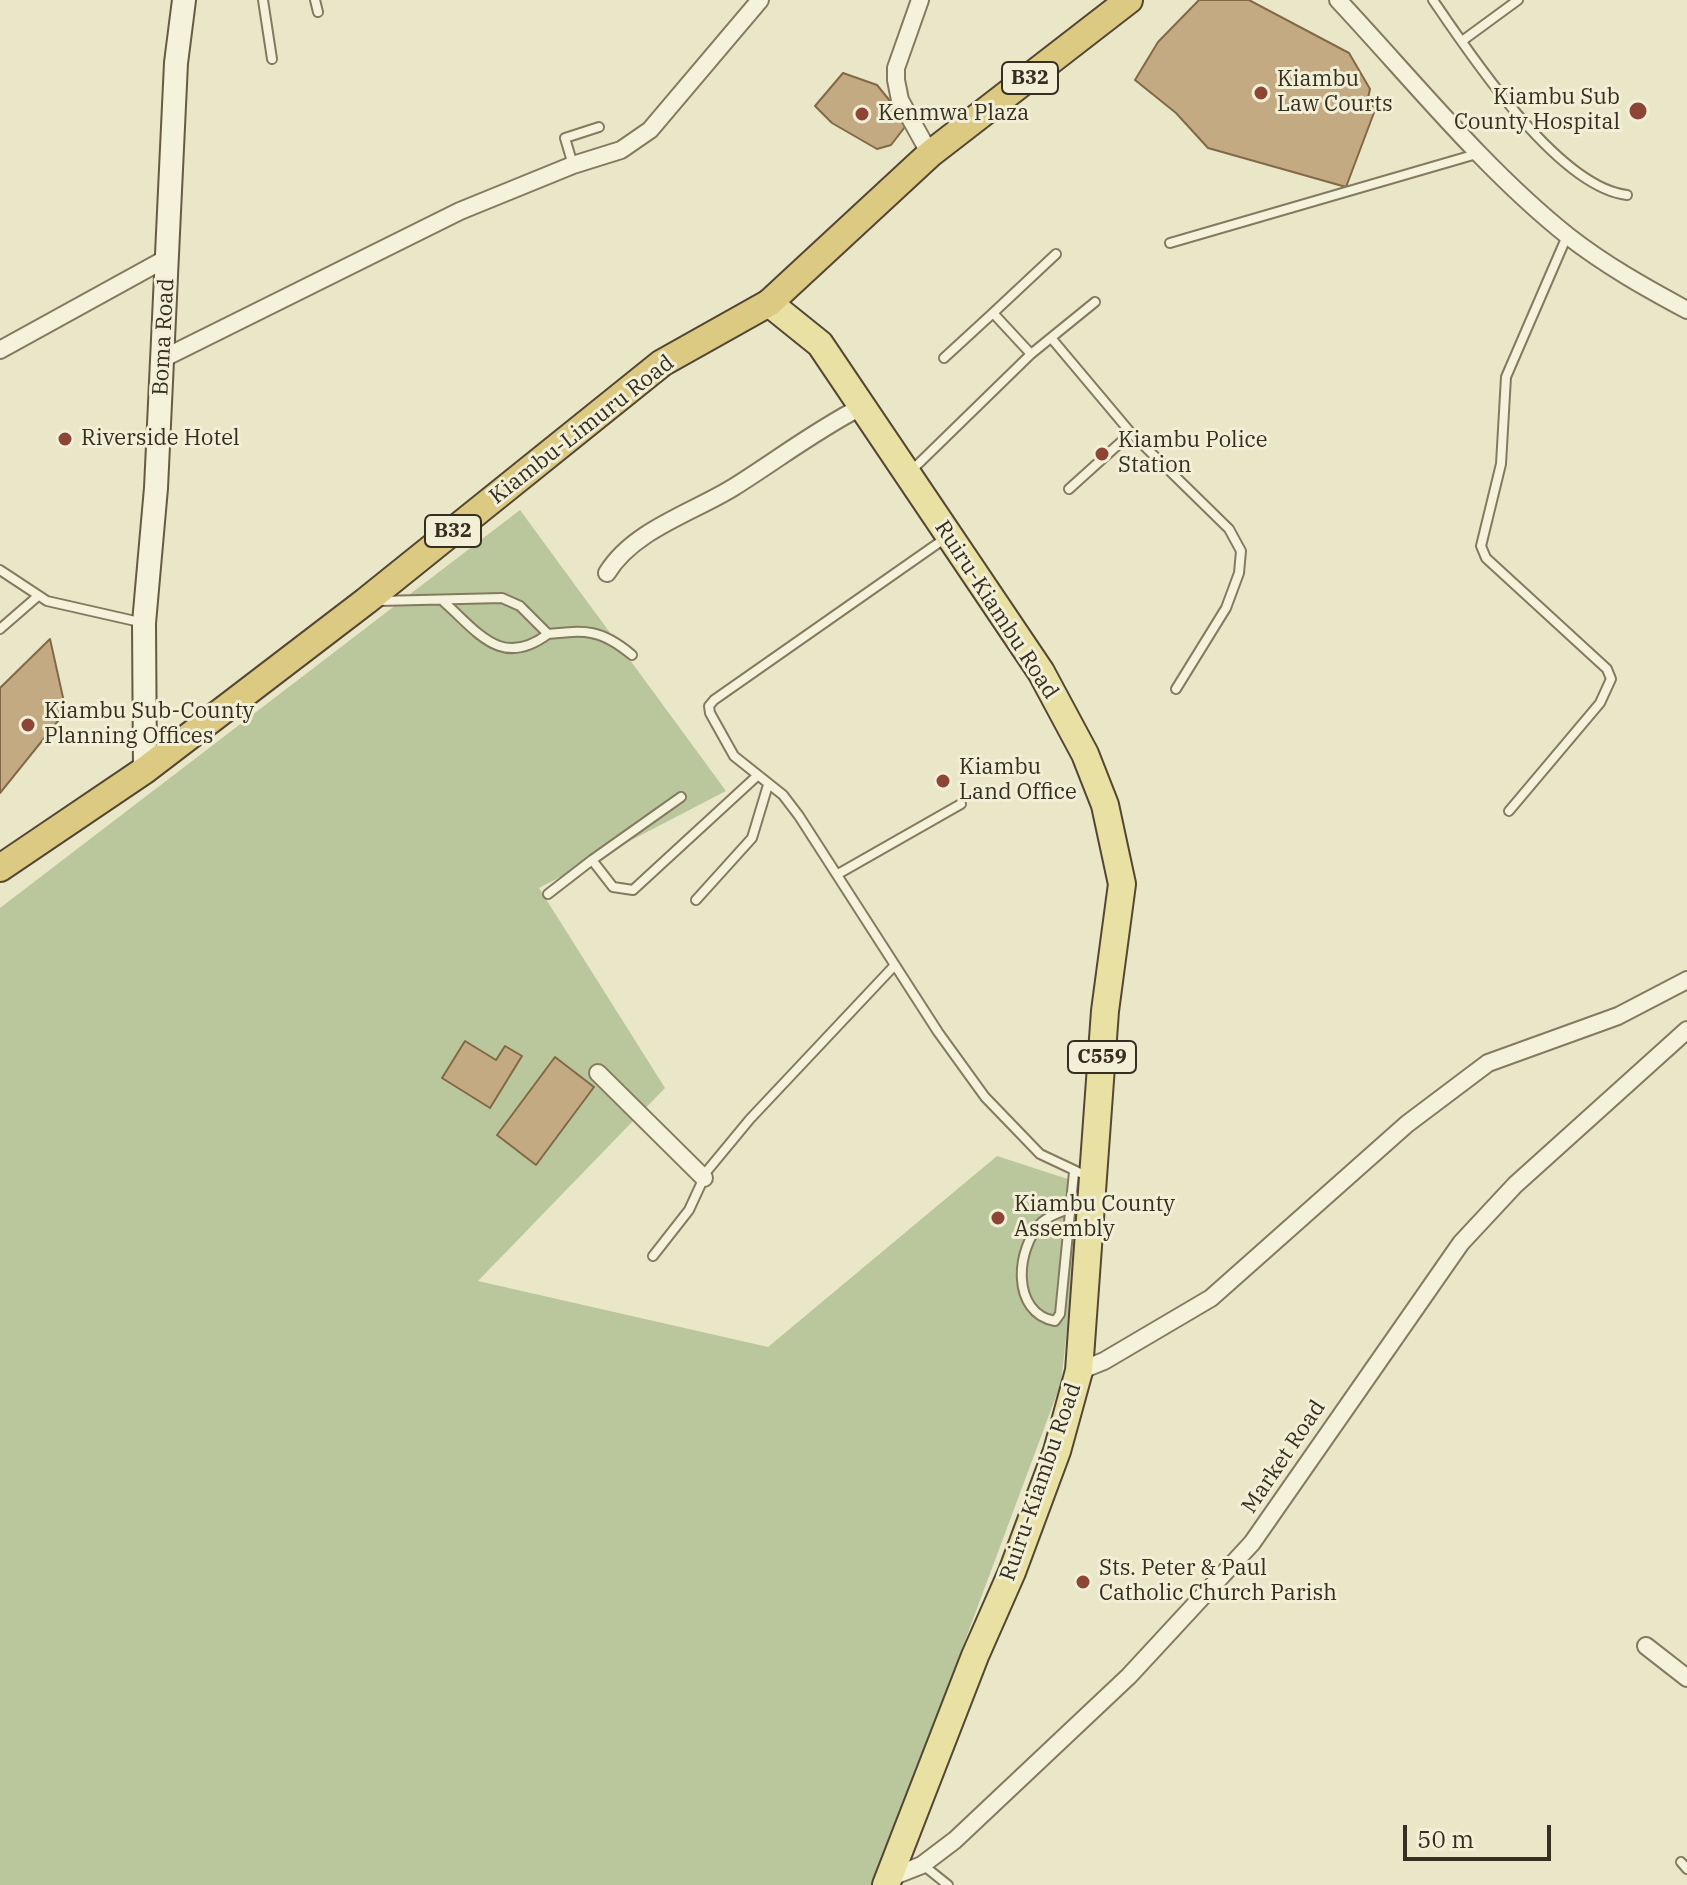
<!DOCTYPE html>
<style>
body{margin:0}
#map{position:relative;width:1687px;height:1885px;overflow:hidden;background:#eae6c8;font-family:"IBM Plex Serif",serif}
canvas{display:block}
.scale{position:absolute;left:1403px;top:1825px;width:148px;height:36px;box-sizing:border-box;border:4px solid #362f21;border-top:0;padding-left:10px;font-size:24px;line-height:28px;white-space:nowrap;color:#362f21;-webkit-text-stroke:6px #f2efd7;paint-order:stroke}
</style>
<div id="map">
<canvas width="1687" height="1885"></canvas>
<div class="scale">50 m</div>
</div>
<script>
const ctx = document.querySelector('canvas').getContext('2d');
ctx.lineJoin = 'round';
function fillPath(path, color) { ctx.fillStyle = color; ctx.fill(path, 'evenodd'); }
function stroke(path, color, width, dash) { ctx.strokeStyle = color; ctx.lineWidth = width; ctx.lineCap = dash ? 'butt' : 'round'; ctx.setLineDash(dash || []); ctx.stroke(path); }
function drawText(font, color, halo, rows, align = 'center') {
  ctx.font = font + ' "IBM Plex Serif",serif'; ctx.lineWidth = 6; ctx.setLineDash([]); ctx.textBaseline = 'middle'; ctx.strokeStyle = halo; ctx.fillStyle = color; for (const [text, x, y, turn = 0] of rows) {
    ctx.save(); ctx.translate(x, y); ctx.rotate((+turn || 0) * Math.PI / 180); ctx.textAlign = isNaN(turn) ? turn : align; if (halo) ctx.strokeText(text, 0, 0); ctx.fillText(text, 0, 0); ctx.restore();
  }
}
const green = new Path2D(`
 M520 510 726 791 539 888 665 1088 478 1281 768 1347 997 1156 1083 1184 1061 1383 874 1885H0V908Z`);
const building = new Path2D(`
 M1199 0H1249L1349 53 1370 89 1368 98 1375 110 1346 187 1208 148 1176 113 1135 80 1158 42Z
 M843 73 877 85 908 123 891 145 877 149 832 123 815 106Z
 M50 639 66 711 0 793V688Z
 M465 1041 496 1060 505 1046 522 1056 490 1108 442 1078Z
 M555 1057 594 1087 536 1165 497 1135Z`);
const service = new Path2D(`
 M263 0 272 59
 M315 0 318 12
 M1433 0C1471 56 1558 187 1627 195
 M1462 41 1518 0
 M573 165 565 138 599 127
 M1170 243 1480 153
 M993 313 1056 254
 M1052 339 1131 433 1229 529 1241 551 1239 573 1226 608 1176 689
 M944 358 993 313 1031 354
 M911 471 1031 354 1095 302
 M1069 489 1131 433
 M947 537 714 700 709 706 710 713 734 756 783 795 799 816 938 1032 985 1097 1040 1154 1091 1178
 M0 570 47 601 144 623
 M379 601 502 598 520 606 548 634C586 630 601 629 632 655
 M444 602C478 632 501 669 548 634
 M0 629 38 596
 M1509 811 1600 703 1611 679 1607 669 1486 558 1481 546 1501 464 1506 377 1567 236
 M592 860 681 797
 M838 874 961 804
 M548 894 592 860 613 887 633 890 757 776
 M696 900 752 838 768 785
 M1071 1208C1061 1212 1050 1215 1042 1222 1015 1249 1011 1313 1055 1321L1060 1314 1074 1172
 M653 1256 689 1210 707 1171 750 1119 895 965
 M1681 1862 1687 1869
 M923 1865 948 1885`);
const minor = new Path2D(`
 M920 0 896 68V80L900 100 930 154
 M1338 0C1411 78 1484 169 1568 236 1605 265 1646 288 1687 310
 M0 350 167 258
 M162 359 460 211 573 165 621 150 650 130 760 0
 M607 573C633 530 694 512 734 487 777 460 816 430 861 407
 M598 1073 704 1178
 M1079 1371 1104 1361 1211 1298 1407 1124 1488 1063 1618 1016 1687 980
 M1646 1646 1687 1678
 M889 1878 922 1865 955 1840 1129 1676 1252 1543 1461 1243 1515 1185 1687 1030`);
const secondary = new Path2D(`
 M145 770 144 623 156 488 176 63 184 0`);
const primary = new Path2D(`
 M769 303 820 344 1041 672 1085 754 1105 805 1122 884 1105 1011 1079 1371 1057 1451 1012 1572 975 1656 886 1885`);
const trunk = new Path2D(`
 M0 868 145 770 366 601 662 363 769 303 930 154 1129 0`);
const markers = [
 [1261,93,8,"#8d4535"],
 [1638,111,10,"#8d4535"],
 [862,114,8,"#8d4535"],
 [65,439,8,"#8d4535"],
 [1102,454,8,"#8d4535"],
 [28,725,8,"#8d4535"],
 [943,781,8,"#8d4535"],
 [998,1218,8,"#8d4535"],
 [1083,1582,8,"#8d4535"]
];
const shields = [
 [1030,78,56],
 [453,531,56],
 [1102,1057,68]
];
const shieldNames = [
 ["B32",1030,78],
 ["B32",453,531],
 ["C559",1102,1057]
];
const poiNames = [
 ["Kiambu",1277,80],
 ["Law Courts",1277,105],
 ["Kiambu Sub",1620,98,"right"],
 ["County Hospital",1620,123,"right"],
 ["Kenmwa Plaza",878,114],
 ["Riverside Hotel",81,439],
 ["Kiambu Police",1118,441],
 ["Station",1118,466],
 ["Kiambu Sub-County",44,712],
 ["Planning Offices",44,737],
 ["Kiambu",959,768],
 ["Land Office",959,793],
 ["Kiambu County",1014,1205],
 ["Assembly",1014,1230],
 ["Sts. Peter & Paul",1099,1569],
 ["Catholic Church Parish",1099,1594]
];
const streetNames = [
 ["Boma Road",164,337,-87],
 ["Kiambu-Limuru Road",582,430,-38],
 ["Ruiru-Kiambu Road",996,610,57],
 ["Market Road",1284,1457,-56],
 ["Ruiru-Kiambu Road",1041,1482,-71]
];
fillPath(green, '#bac79d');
fillPath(building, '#c4aa82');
stroke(building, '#816947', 2);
stroke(service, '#847a5f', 12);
stroke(minor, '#847a5f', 20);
stroke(secondary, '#665b42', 26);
stroke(primary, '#534733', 30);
stroke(trunk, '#534733', 30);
stroke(service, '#f5f2db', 8);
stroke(minor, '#f5f2db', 16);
stroke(secondary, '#f5f2db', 22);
stroke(primary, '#e9e0a4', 26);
stroke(trunk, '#dcca83', 26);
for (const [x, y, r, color] of markers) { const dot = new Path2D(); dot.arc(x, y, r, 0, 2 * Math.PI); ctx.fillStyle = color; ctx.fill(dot); stroke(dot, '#f2efd7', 3); }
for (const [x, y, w] of shields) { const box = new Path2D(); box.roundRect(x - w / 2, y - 16, w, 32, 6); ctx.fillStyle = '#f2efd7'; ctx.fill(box); stroke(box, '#362f21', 2); }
drawText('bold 20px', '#362f21', null, shieldNames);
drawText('22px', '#362f21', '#f2efd7', poiNames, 'left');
drawText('22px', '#362f21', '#f2efd7', streetNames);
</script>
